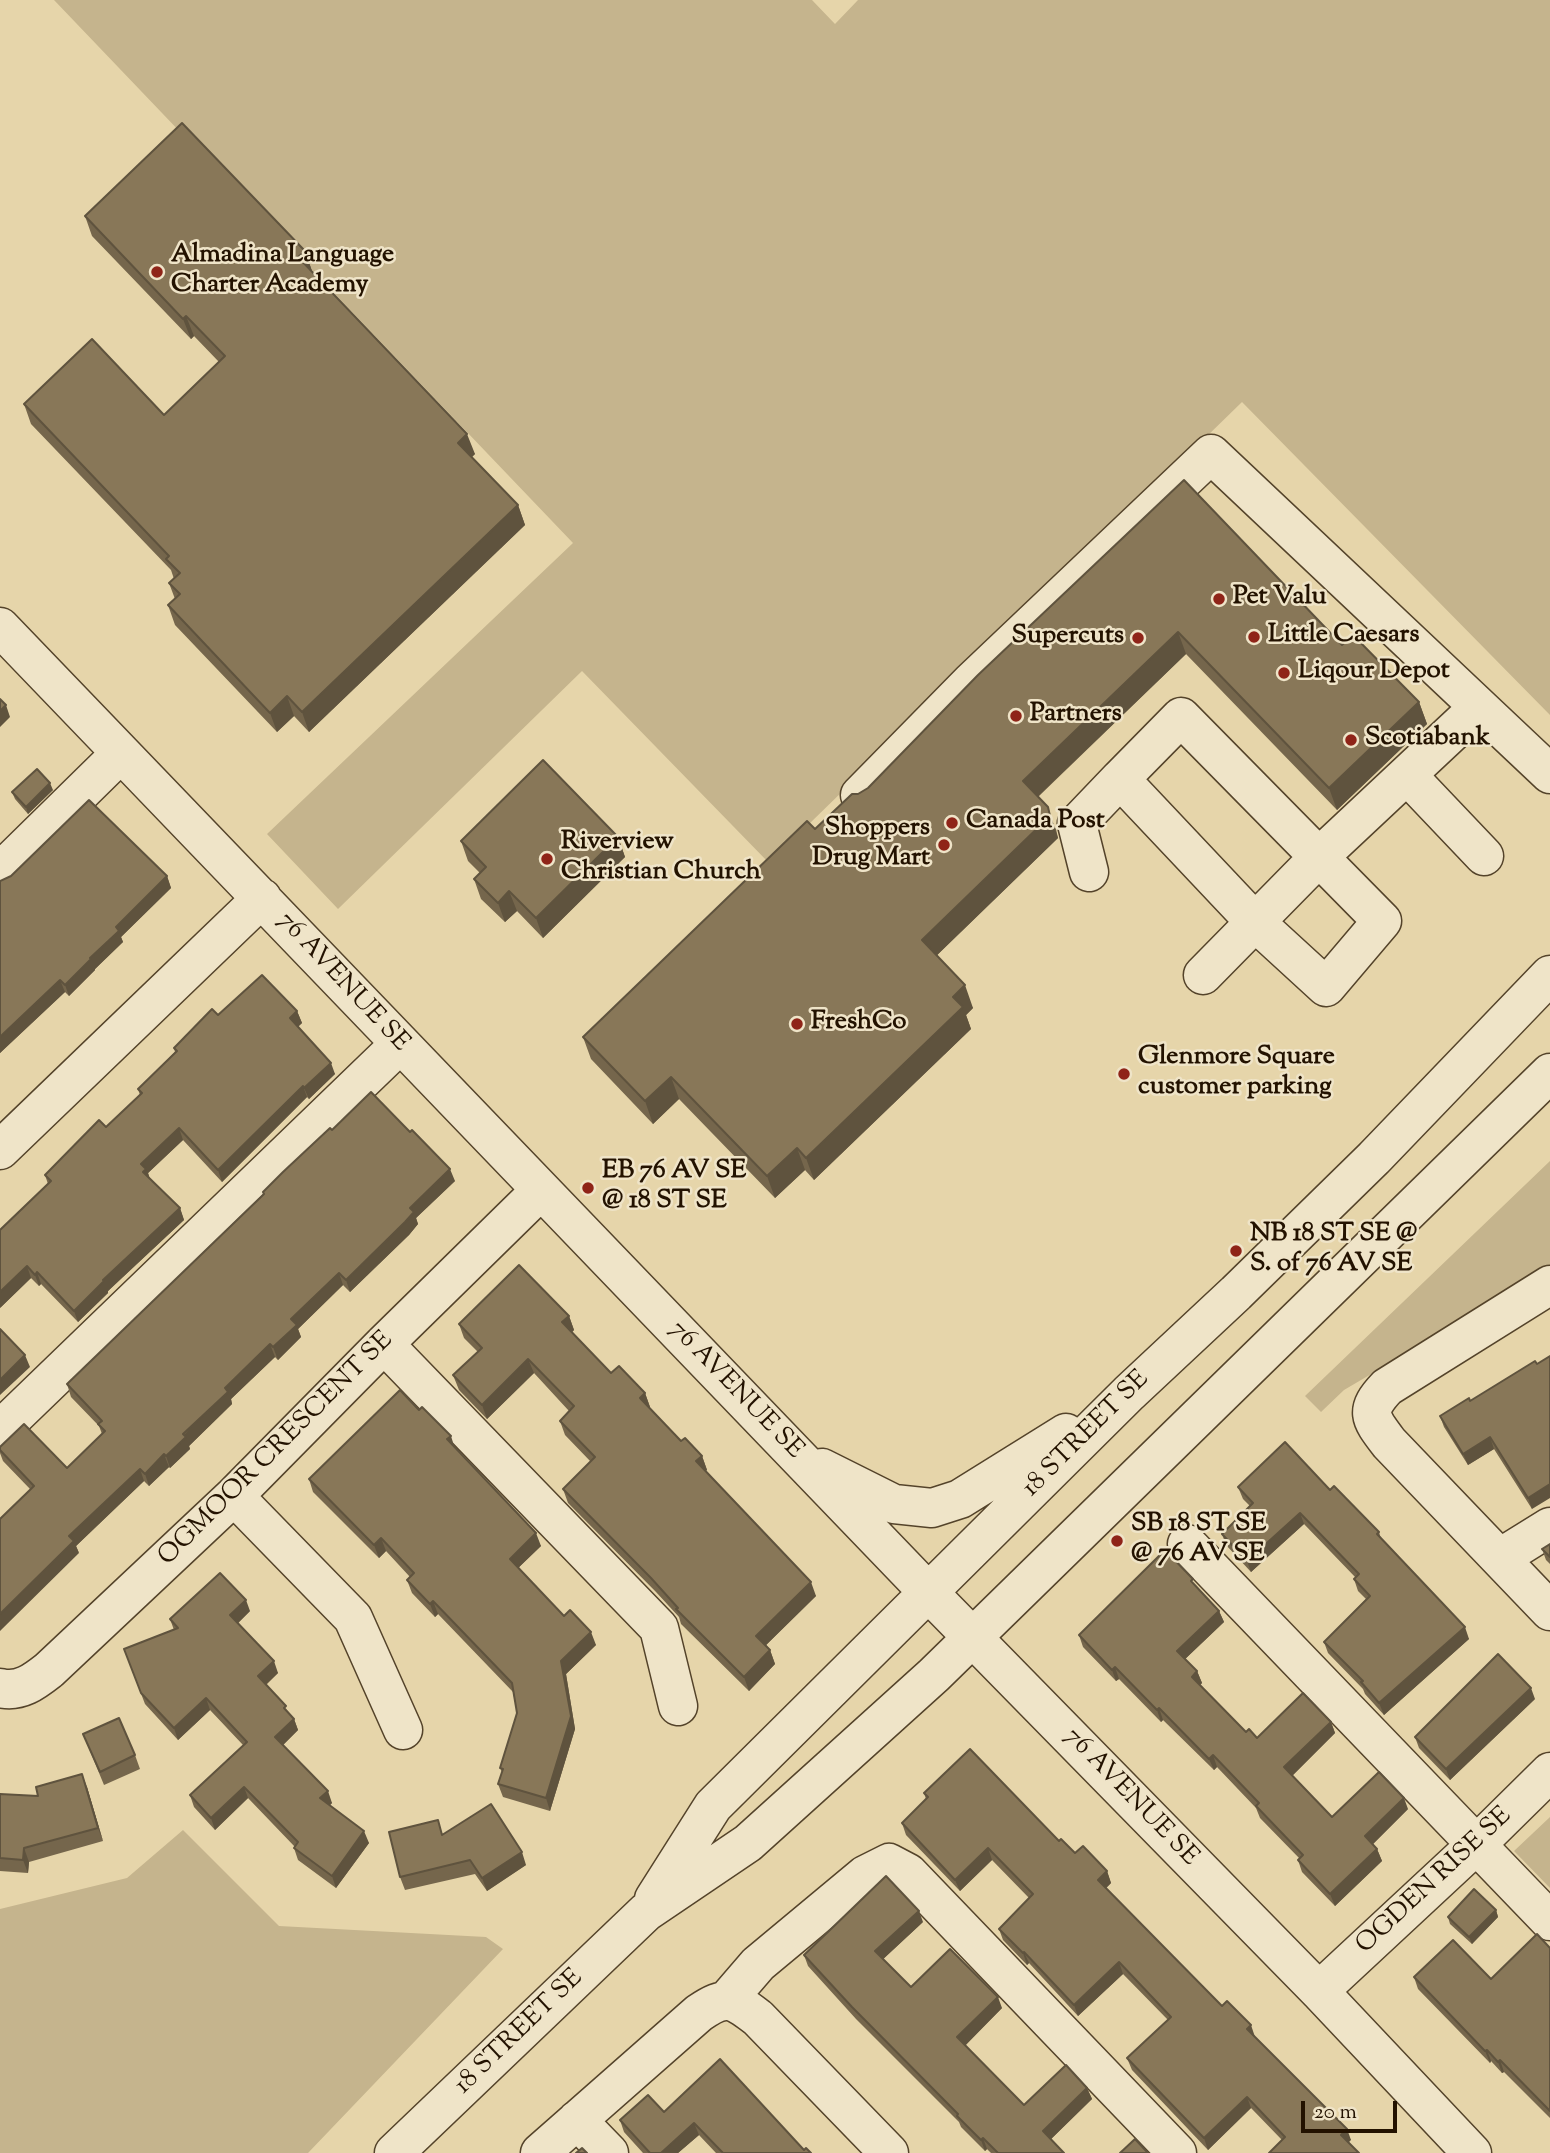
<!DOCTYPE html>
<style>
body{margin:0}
#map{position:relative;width:1550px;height:2153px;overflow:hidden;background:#e6d5aa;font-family:"Sorts Mill Goudy",serif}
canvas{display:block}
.scale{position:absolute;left:1301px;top:2101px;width:96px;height:32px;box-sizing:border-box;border:4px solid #231200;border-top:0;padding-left:9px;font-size:21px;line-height:24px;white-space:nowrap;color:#231200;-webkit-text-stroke:5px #efe4c8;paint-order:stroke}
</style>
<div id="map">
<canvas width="1550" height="2153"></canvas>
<div class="scale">20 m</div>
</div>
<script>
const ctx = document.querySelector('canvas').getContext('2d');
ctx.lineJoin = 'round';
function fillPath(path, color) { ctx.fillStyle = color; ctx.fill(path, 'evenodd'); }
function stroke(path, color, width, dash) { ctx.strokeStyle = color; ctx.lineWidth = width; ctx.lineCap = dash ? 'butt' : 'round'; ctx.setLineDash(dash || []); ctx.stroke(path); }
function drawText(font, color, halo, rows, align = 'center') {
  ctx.font = font + ' "Sorts Mill Goudy",serif'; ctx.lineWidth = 5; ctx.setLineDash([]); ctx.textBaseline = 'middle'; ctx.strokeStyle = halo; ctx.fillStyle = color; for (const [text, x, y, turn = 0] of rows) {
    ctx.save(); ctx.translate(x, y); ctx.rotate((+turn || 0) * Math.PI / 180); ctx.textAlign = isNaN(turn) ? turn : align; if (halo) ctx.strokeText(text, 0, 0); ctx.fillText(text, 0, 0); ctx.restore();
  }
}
const green = new Path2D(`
 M54 0H812L835 24 858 0H1550V715L1242 402 769 863 582 671 338 909 267 834 573 543Z
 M1550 1161V1269L1344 1390 1321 1412 1305 1396Z
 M1550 1817V1888L1514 1851Z
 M183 1830 279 1926 486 1937 503 1949 308 2153H0V1909L127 1878Z`);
const minor = new Path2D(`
 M0 627 928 1592 1319 1991 1472 2153
 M1407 775 1484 856
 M860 795 971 682 1211 454 1550 774
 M0 872 121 753
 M1089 872 1077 824 1120 779 1254 921 1326 987 1382 921 1181 717 1120 779
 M1203 975 1319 857 1479 707
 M0 1150 262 898
 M1550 1285 1387 1387C1364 1411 1370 1418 1389 1443L1550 1611
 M384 1344 659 1628 678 1706
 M0 1430 400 1044
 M822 1468 894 1504 932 1508 960 1499 1066 1433
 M234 1496 353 1618 403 1730
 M1187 1544 1550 1921
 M1500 1558 1550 1527
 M0 1688C20 1693 35 1681 49 1670L234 1496 384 1344 541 1190
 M654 1899 713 1806 1129 1393 1236 1293 1374 1158 1550 975
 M1319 1991 1476 1845 1550 1772
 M727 2000 758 1964 865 1875 889 1863 908 1873 1177 2153
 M577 2120 609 2153
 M394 2153 646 1912 748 1843 934 1675 1550 1073
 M540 2153 699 2013C727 1994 733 1999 758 2018L889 2153`);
const wall = new Path2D(`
 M85 216 305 251 312 271 475 454 472 457 518 505 525 525 309 732 294 716 277 732 175 625 168 605 175 599 169 583 174 579 171 570 31 424 24 404 164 415 219 362 194 336 191 339 92 236Z
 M1184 480 1342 645 1419 702 1427 724 1337 810 1186 654 1038 797 1056 829 1058 838 937 955 973 1008 966 1015 971 1029 814 1180 805 1170 775 1198 679 1099 653 1124 591 1059 583 1037 815 829 858 794 868 788Z
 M53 790 28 814 15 799 12 792Z
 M618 837 625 857 543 938 517 911 505 922 481 899 474 879 480 873 468 861 461 841Z
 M167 876 171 888 121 937 123 942 95 969V970L69 996 65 992 0 1053V881Z
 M297 1011 302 1023 298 1027 335 1074 309 1099 307 1097 222 1182 183 1140 148 1173 150 1179 180 1208 184 1220 108 1291V1293L78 1322 41 1284 39 1286 31 1278 0 1308 48 1184 45 1175 106 1127 140 1095 138 1089 175 1052 174 1048 218 1015Z
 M332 1130 455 1181 416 1218 418 1224 409 1235 350 1292 343 1285 298 1329 301 1337 278 1360 275 1357 231 1399 232 1404 189 1446 190 1449 170 1468 169 1467 149 1486 144 1481 76 1546 79 1553 30 1489 3 1461 0 1453V1447L67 1468 102 1434 99 1426 71 1397 67 1384 263 1194V1192Z
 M569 1316 574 1330 572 1332 611 1373 645 1393 650 1407 649 1408 681 1441 702 1456 707 1470 705 1471 816 1596 766 1645 770 1650 775 1664 749 1691 681 1624 679 1617 656 1592 568 1503 563 1489 591 1462 565 1435 560 1421 569 1411 534 1373 487 1419 459 1390 453 1375 478 1352 464 1338 459 1324Z
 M1537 1364 1532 1509 1494 1449 1468 1465 1444 1427 1440 1416 1470 1401Z
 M455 1447 541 1546 518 1568 564 1616 596 1645 566 1674 575 1729 550 1811 503 1797 498 1784 502 1772 500 1768 517 1713 513 1692 438 1614 435 1617 412 1593 407 1580 410 1577 386 1551 379 1558 313 1492 309 1479Z
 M1238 1487 1330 1490 1379 1532 1381 1539 1469 1639 1384 1715 1365 1694 1363 1689 1328 1653 1324 1642 1366 1599 1358 1591 1354 1579 1356 1578 1304 1524 1251 1572 1226 1545 1222 1534 1250 1506 1243 1499Z
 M1550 1544V1564L1546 1560 1542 1549Z
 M1196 1586 1219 1611 1224 1622 1185 1659 1197 1671 1202 1683 1200 1685 1246 1732 1257 1738 1331 1722 1335 1733 1292 1776 1332 1817 1408 1809 1373 1844 1377 1849 1382 1861 1335 1906 1302 1872 1298 1860 1300 1859 1260 1818 1256 1808 1217 1767 1214 1770 1163 1720 1161 1722 1119 1679 1116 1681 1083 1647 1079 1635Z
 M250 1611 238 1623 278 1673 266 1685 294 1719 298 1730 283 1745 332 1803 330 1805 369 1843 336 1888 298 1860 294 1848 295 1847 248 1798 215 1830 194 1807 190 1795 243 1745 210 1710 178 1740 145 1704 124 1649 174 1630 170 1619Z
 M1535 1699 1450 1780 1419 1748 1415 1737Z
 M83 1734 135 1755 140 1769 104 1785Z
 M87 1787 103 1841 29 1862 28 1873 0 1871V1794L38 1796Z
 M924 1793 1059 1841 1075 1853 1107 1871 1111 1883 1106 1888 1222 2006 1255 2037 1351 2140H1282L1251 2108 1208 2150 1132 2070 1127 2058 1168 2020 1123 1974 1078 2016 1029 1963 1027 1965 1003 1940 999 1929 1029 1898 992 1860 960 1891 906 1835 902 1823 926 1799Z
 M443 1834 526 1865 487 1891 475 1874 405 1890 400 1877Z
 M1496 1910 1498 1917 1472 1944 1450 1924 1448 1917Z
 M923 1922 883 1959 911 1987 1002 2008 965 2045 1024 2105 1087 2088 1092 2099 1051 2139 1064 2153H991L987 2149 985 2151 961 2127 959 2122 856 2019 808 1966 804 1955Z
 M1550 1948V2118L1504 2072 1502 2073 1491 2061 1490 2063 1418 1989 1414 1977 1491 1979Z
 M664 2112 804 2150 811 2153H716L699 2135 678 2153H643L624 2132 620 2120Z`);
const shadedWall = new Path2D(`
 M305 251 312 271 298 257Z
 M186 316 194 336 191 339 183 319Z
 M467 434 475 454 465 463 458 443Z
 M518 505 525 525 309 732 302 712Z
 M1178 632 1186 654 1031 803 1023 781Z
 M287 696 294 716 277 732 270 713Z
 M1419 702 1427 724 1337 810 1329 788Z
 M6 705 10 717 0 727V711Z
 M50 783 53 790 28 814 26 807Z
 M1048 807 1058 838 930 962 922 940Z
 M618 837 625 857 543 938 536 918Z
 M167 876 171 888 121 937 123 942 95 969V970L69 996 65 985 90 958 116 927Z
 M509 891 517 911 505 922 498 903Z
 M60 980 65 992 0 1053V1037Z
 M965 985 973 1008 966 1015 971 1029 814 1180 806 1158 953 997Z
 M297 1011 302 1023 294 1030 290 1018Z
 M331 1063 335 1074 309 1099 304 1088Z
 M671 1077 679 1099 653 1124 645 1101Z
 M303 1086 307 1097 222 1182 218 1170Z
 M179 1128 183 1140 148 1173 150 1180 143 1172 141 1164Z
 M797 1148 805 1170 775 1198 767 1176Z
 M450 1169 455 1181 416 1218 418 1224 409 1235 350 1292 346 1280 410 1208Z
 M180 1208 184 1220 108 1291V1293L78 1322 74 1311 103 1280Z
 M27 1266 31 1278 0 1308V1292Z
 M37 1272 41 1284 39 1286 35 1275Z
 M339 1273 343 1285 298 1329 301 1337 278 1360 273 1347 291 1319Z
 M569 1316 574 1330 567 1337 562 1322Z
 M270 1344 275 1357 231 1399 232 1404 189 1446 190 1449 170 1468 166 1456 225 1388Z
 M25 1355 30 1367 0 1395V1380Z
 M528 1359 534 1373 487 1419 482 1405Z
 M645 1393 650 1407 645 1412 640 1398Z
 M451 1436 455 1449 447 1439Z
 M1490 1437 1494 1449 1468 1465 1463 1454Z
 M164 1454 169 1467 149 1486 145 1474Z
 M702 1456 707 1470 701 1475 696 1461Z
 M140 1469 144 1481 76 1546 79 1553 0 1631V1614L69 1536Z
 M1550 1484V1498L1532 1509 1528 1498Z
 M1300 1513 1304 1524 1251 1572 1247 1561Z
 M536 1533 541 1546 514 1572 510 1559Z
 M381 1538 386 1551 379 1558 374 1545Z
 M811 1582 816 1596 761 1650 756 1636Z
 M246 1600 250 1611 234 1627 230 1615Z
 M433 1601 438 1614 435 1617 430 1604Z
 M1219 1611 1224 1622 1182 1662 1177 1651Z
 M1465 1627 1469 1639 1384 1715 1379 1703Z
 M591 1632 596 1645 566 1674 575 1729 550 1811 546 1798 561 1661Z
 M770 1650 775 1664 749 1691 744 1677Z
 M274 1661 278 1673 262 1688 258 1676Z
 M1115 1667 1119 1679 1116 1681 1112 1670Z
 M1197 1671 1202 1683 1196 1689 1192 1677Z
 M1531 1688 1535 1699 1450 1780 1446 1769Z
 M206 1698 210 1710 178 1740 174 1728Z
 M1159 1708 1163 1720 1161 1722 1157 1710Z
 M294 1719 298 1730 279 1749 275 1737Z
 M1331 1722 1335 1733 1289 1779 1284 1767Z
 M1213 1755 1217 1767 1214 1770 1209 1759Z
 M82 1774 87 1787 103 1841 98 1828Z
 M244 1787 248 1798 215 1830 211 1818Z
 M328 1791 332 1803 325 1810 320 1798Z
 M1404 1798 1408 1809 1369 1848 1365 1836Z
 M364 1831 369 1843 336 1888 332 1876Z
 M24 1848 29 1862 28 1873 23 1860Z
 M988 1848 992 1860 960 1891 955 1880Z
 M1377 1849 1382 1861 1335 1906 1330 1894Z
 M522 1852 526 1865 487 1891 482 1878Z
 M1107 1871 1111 1883 1102 1892 1098 1880Z
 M1496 1910 1498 1917 1472 1944 1469 1937Z
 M919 1911 923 1922 879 1963 875 1951Z
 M1024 1952 1029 1963 1027 1965 1023 1953Z
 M1119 1962 1123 1974 1078 2016 1074 2005Z
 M998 1997 1002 2008 962 2049 957 2037Z
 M1251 2025 1255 2037 1247 2029Z
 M1487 2050 1491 2061 1490 2063 1485 2051Z
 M1500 2060 1504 2072 1502 2073 1498 2062Z
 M1087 2088 1092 2099 1047 2143 1043 2131Z
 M1247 2097 1251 2108 1208 2150 1204 2138Z
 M694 2123 699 2135 678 2153H661Z
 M1347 2129 1351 2140 1345 2146 1341 2135Z
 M983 2138 987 2149 985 2151 981 2140Z`);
const building = new Path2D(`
 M182 123 305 251 298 257 467 434 458 443 518 505 302 712 287 696 270 713 168 605 180 594 169 583 180 573 166 559 169 556 24 404 92 339 164 415 225 356 186 316 183 319 85 216Z
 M1184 480 1342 645 1353 635 1419 702 1329 788 1178 632 1023 781 1048 807 1050 816 922 940 965 985 953 997 963 1007 806 1158 797 1148 767 1176 671 1077 645 1101 583 1037 807 821 815 829 852 794H858L868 788 978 675Z
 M0 699 6 705 0 711Z
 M543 760 618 837 536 918 509 891 498 903 474 879 486 867 461 841Z
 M37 769 50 783 26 807 12 792Z
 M89 800 167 876 116 927 119 931 90 958 91 959 65 985 60 980 0 1037V881L11 876Z
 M262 975 297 1011 290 1018 331 1063 304 1088 303 1086 218 1170 179 1128 141 1164 146 1169 143 1172 180 1208 103 1280 104 1281 74 1311 37 1272 35 1275 27 1266 0 1292V1230L51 1181 45 1175 99 1120 106 1127 142 1093 138 1089 177 1051 174 1048 212 1009 218 1015Z
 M371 1092 410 1132 412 1130 450 1169 410 1208 414 1212 405 1222 346 1280 339 1273 291 1319 297 1325 273 1347 270 1344 225 1388 228 1392 183 1434 186 1437 166 1456 164 1454 145 1474 140 1469 69 1536 74 1541 0 1614V1519L34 1486 0 1450V1447L24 1424 67 1468 105 1431 98 1424 102 1421 67 1384 264 1194 263 1192 283 1172 330 1128 332 1130Z
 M519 1265 569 1316 562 1322 611 1373 619 1366 645 1393 640 1398 681 1441 685 1438 702 1456 696 1461 811 1582 756 1636 770 1650 744 1677 676 1609 678 1608 651 1578 563 1489 595 1457 560 1421 574 1406 528 1359 482 1405 453 1375 482 1348 459 1324Z
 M0 1329 25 1355 0 1380Z
 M1550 1356V1484L1528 1498 1490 1437 1463 1454 1440 1416 1469 1398 1470 1401 1535 1361 1537 1364Z
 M400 1390 419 1410 422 1407 451 1436 447 1439 536 1533 510 1559 564 1616 570 1610 591 1632 561 1661 571 1716 546 1798 498 1784 503 1769 500 1768 517 1713 512 1683 433 1601 430 1604 407 1580 414 1573 381 1538 374 1545 309 1479Z
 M1285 1442 1330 1490 1334 1486 1379 1532 1377 1534 1465 1627 1379 1703 1361 1682 1363 1681 1324 1642 1370 1596 1354 1579 1359 1574 1300 1513 1247 1561 1222 1534 1253 1503 1238 1487Z
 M1550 1544V1557L1542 1549Z
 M1165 1550 1193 1579 1191 1581 1219 1611 1177 1651 1197 1671 1192 1677 1246 1732 1249 1729 1257 1738 1303 1693 1331 1722 1284 1767 1332 1817 1379 1772 1404 1798 1365 1836 1377 1849 1330 1894 1298 1860 1303 1855 1256 1806 1259 1803 1213 1755 1209 1759 1159 1708 1157 1710 1115 1667 1112 1670 1079 1635Z
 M220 1573 246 1600 230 1615 274 1661 258 1676 286 1706 284 1708 294 1719 275 1737 328 1791 320 1798 364 1831 332 1876 294 1848 298 1842 244 1787 211 1818 190 1795 247 1742 206 1698 174 1728 141 1693 124 1649 178 1628 170 1619Z
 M1498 1654 1531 1688 1446 1769 1415 1737Z
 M119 1718 135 1755 100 1772 83 1734Z
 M970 1749 1059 1841 1061 1839 1075 1853 1083 1846 1107 1871 1098 1880 1222 2006 1227 2001 1251 2025 1247 2029 1347 2129 1341 2135 1359 2153H1269L1285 2137 1247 2097 1204 2138 1127 2058 1171 2017 1119 1962 1074 2005 1024 1952 1023 1953 999 1929 1033 1894 988 1848 955 1880 902 1823 928 1797 924 1793Z
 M82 1774 98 1828 24 1848 23 1860 0 1858V1794L38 1796 36 1787Z
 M491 1804 522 1852 482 1878 470 1860 400 1877 389 1832 438 1820 442 1835Z
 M886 1876 919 1911 875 1951 911 1987 950 1949 998 1997 957 2037 1024 2105 1066 2065 1087 2088 1043 2131 1064 2153H998L983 2138 981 2140 957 2116 958 2114 852 2007 804 1955Z
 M1474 1889 1496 1910 1469 1937 1448 1917Z
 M1537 1934 1550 1948V2111L1500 2060 1498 2062 1487 2050 1485 2051 1414 1977 1453 1940 1491 1979Z
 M720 2059 804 2150 806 2148 811 2153H723L694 2123 661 2153H650L620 2120 648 2095 664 2112Z
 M1135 2139 1148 2153H1120Z
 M582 2148 587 2153H576Z`);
const markers = [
 [157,272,7,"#8f2418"],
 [1219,599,7,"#8f2418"],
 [1254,637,7,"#8f2418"],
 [1138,638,7,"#8f2418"],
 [1284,673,7,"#8f2418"],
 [1016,716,7,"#8f2418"],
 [1351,740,7,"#8f2418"],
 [952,823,7,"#8f2418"],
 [944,845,7,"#8f2418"],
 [547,859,7,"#8f2418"],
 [797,1024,7,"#8f2418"],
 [1124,1074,7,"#8f2418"],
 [588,1188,7,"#8f2418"],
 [1236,1251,7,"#8f2418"],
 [1117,1541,7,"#8f2418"]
];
const poiNames = [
 ["Almadina Language",171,257],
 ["Charter Academy",171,287],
 ["Pet Valu",1233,599],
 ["Little Caesars",1268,637],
 ["Supercuts",1124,638,"right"],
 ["Liqour Depot",1298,673],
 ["Partners",1030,716],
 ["Scotiabank",1365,740],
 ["Canada Post",966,823],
 ["Shoppers",930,830,"right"],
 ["Drug Mart",930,860,"right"],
 ["Riverview",561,844],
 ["Christian Church",561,874],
 ["FreshCo",811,1024],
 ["Glenmore Square",1138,1059],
 ["customer parking",1138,1089],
 ["EB 76 AV SE",602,1173],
 ["@ 18 ST SE",602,1203],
 ["NB 18 ST SE @",1250,1236],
 ["S. of 76 AV SE",1250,1266],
 ["SB 18 ST SE",1131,1526],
 ["@ 76 AV SE",1131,1556]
];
const streetNames = [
 ["76 AVENUE SE",342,983,47],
 ["76 AVENUE SE",735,1391,46],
 ["18 STREET SE",1087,1435,-45],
 ["OGMOOR CRESCENT SE",277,1450,-45],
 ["76 AVENUE SE",1130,1798,46],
 ["OGDEN RISE SE",1435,1882,-43],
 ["18 STREET SE",520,2033,-44]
];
fillPath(green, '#c5b48d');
stroke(minor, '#54432a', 41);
stroke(minor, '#efe4c8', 38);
fillPath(wall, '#75664c');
fillPath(shadedWall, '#5f533e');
fillPath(building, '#887758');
stroke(building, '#5f533e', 2);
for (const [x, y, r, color] of markers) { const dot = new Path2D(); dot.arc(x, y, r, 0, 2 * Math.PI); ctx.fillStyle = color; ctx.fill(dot); stroke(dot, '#efe4c8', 2.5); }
drawText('bold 26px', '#231200', '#efe4c8', poiNames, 'left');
drawText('26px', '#231200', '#efe4c8', streetNames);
</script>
